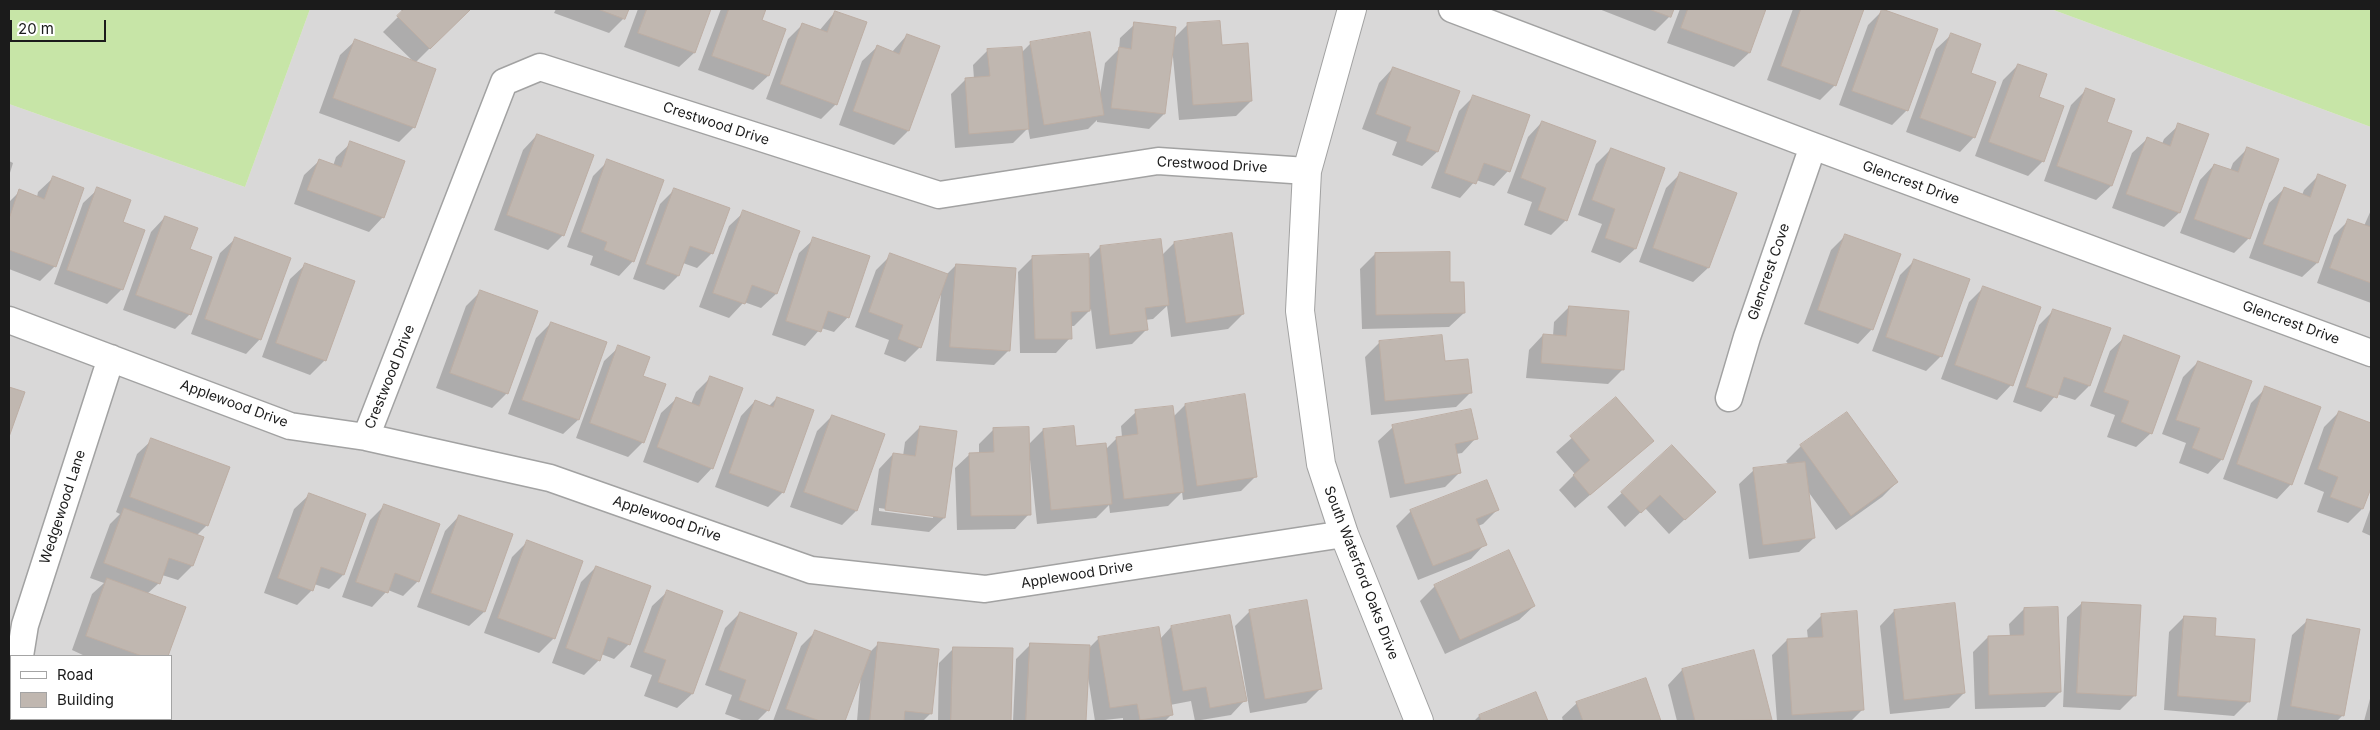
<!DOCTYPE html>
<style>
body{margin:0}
#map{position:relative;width:2380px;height:730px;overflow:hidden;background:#ece8e0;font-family:Inter,sans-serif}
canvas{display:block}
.frame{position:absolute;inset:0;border:10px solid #1b1b1b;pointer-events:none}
.legend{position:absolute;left:10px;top:655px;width:162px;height:65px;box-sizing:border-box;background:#fff;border:1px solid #a4a4a4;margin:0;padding:6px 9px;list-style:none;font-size:15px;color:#1b1b1b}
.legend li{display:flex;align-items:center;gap:10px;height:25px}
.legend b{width:25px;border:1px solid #a4a4a4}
.scale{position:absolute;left:10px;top:20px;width:96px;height:22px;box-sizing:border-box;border:2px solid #1b1b1b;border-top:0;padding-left:6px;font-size:15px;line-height:18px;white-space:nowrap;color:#1b1b1b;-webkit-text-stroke:4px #fff;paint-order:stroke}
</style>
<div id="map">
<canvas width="2380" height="730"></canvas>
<div class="frame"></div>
<ul class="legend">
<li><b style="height:6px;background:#fff"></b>Road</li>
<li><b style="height:14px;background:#c0b7b0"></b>Building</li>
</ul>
<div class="scale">20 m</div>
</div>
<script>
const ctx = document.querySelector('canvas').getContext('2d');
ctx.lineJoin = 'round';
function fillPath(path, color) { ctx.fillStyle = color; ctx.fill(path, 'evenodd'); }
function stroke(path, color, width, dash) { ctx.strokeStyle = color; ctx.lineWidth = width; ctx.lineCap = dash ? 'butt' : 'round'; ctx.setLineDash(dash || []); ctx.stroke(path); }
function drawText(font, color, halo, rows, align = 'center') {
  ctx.font = font + ' Inter,sans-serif'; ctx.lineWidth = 4; ctx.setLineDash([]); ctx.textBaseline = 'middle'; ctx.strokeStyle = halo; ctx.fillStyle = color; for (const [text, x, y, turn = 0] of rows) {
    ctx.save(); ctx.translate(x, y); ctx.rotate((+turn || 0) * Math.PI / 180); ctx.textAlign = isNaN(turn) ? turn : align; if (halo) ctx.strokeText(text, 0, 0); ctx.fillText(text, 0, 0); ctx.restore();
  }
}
const residential = new Path2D(`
 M310 9H2051L2371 127V721H9V104L245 187ZM11 656H171V719H11Z`);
const grass = new Path2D(`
 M9 9H310L245 187 9 104Z
 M2051 9H2371V127Z`);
const shadow = new Path2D(`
 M400 9H469L415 63 414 127 399 142 319 113 340 55 355 41 414 62 383 32 403 12Z
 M556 9H627L624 18 609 33 554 13Z
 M638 9H710L694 53 679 67 624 47Z
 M721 9H765L761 21 768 76 753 90 698 70Z
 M1599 9H1673L1670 16 1655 31Z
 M1680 9H1765L1749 53 1734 67 1667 43Z
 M1793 9H1863L1835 85 1820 100 1767 80Z
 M1882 11 1907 110 1892 125 1839 105 1868 25Z
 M835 12 836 104 821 119 766 99 788 39 802 25 819 31Z
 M1135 24 1173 39 1187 25 1221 46 1251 101 1236 116 1179 120 1172 47 1164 114 1149 129 1097 122V120L1088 129 1030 139 1028 128 1013 143 955 148 951 94 965 80 974 79 973 65 988 50 1021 53 1031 43 1100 95 1105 63 1119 49 1120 38Z
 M907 35 908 131 894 145 839 125 862 61 877 47 892 52Z
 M1951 35 1969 74 1974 137 1960 152 1906 132 1936 49Z
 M2018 65 2043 161 2028 176 1975 156 2003 80Z
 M1393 68 1437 152 1422 166 1392 155 1397 142 1362 129 1379 83Z
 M2086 90 2106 123 2131 132 2111 186 2096 200 2044 181 2071 105Z
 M1474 96 1508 171 1494 186 1476 180 1460 198 1431 188 1459 111Z
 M1542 122 1566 220 1551 235 1524 225 1532 202 1507 193 1528 137Z
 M2179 125 2207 135 2179 213 2164 227 2112 208 2132 153 2147 139 2162 144 2164 139Z
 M537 135 563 235 548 250 494 230 523 150Z
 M351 143 383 217 369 232 294 204 304 175 319 161 333 166 336 157Z
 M1611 149 1635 249 1620 263 1591 252 1602 224 1578 215 1596 164Z
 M2247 149 2249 238 2234 253 2180 233 2200 180 2214 165 2230 171 2233 163Z
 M9 161 13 163 9 176Z
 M608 161 633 261 619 276 590 265 593 256 567 247 593 176Z
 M1680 174 1735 194 1708 268 1693 282 1639 262 1666 188Z
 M2318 176 2345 185 2317 263 2302 277 2249 258 2269 203 2284 189 2302 195 2304 190Z
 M53 178 55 266 40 281 9 269V202L20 191 37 197 38 192Z
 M98 189 122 289 107 304 54 284 83 203Z
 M675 189 712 253 697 268 683 263 678 276 664 290 633 279 660 204Z
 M2371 210V303L2317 283 2334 235 2349 220 2364 226Z
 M744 212 776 294 761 308 744 302 729 318 699 307 729 226Z
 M165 217 189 250 190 314 175 329 123 310 151 232Z
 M1846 235 1872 329 1858 344 1804 324 1831 250Z
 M235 239 260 339 246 354 191 334 220 253Z
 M814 239 848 317 834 332 821 328 805 346 772 335 799 253Z
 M1174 243 1243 314 1228 329 1171 337 1167 306 1153 319 1145 320 1146 330 1132 344 1096 349 1091 309 1074 326H1070V338L1056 353H1020L1018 272 1033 257 1087 260 1100 247 1162 255Z
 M1375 254 1449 283 1464 313 1449 327 1362 329 1360 269Z
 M891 255 946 275 956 265 1009 350 994 365 936 361 941 292 920 347 905 362 884 354 889 340 855 327 876 270Z
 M1915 260 1941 356 1926 371 1872 351 1900 275Z
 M305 265 325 360 310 375 262 357 290 279Z
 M1984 287 2011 385 1997 400 1941 379 1969 302Z
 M481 291 536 312 506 394 492 408 436 388 466 306Z
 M1569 307 1623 369 1608 384 1526 378 1529 350 1543 335 1553 336 1554 322Z
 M2054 310 2089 386 2075 400 2057 394 2041 412 2013 402 2039 325Z
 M551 323 578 420 563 434 508 414 536 338Z
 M2125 337 2151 433 2136 447 2107 437 2115 415 2090 406 2110 351Z
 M1380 342 1444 362 1471 392 1456 407 1371 415 1365 357Z
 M619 347 643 442 628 457 576 438 604 361Z
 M2198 362 2222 459 2208 474 2179 463 2186 443 2162 434 2183 377Z
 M710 378 712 468 698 483 643 462 661 413 676 399 691 404 696 392Z
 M2266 388 2291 484 2277 499 2223 479 2251 403Z
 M777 398 783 492 768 507 715 487 741 416 755 401 769 406Z
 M1616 399 1652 441 1575 508 1559 490 1575 474 1556 452Z
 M1185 405 1256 476 1241 491 1183 500 1182 492 1168 506 1110 513 1109 505 1096 518 1037 524 1030 460 1028 461 1029 514 1015 529 957 530 955 468 970 454H979V444L994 429 1028 445 1043 430 1075 448 1105 450 1117 438 1122 437 1121 426 1136 412 1173 417Z
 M2339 412 2371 424V484L2362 509 2348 523 2317 512 2324 492 2304 484 2324 427Z
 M832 416 856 511 842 525 790 507 817 431Z
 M920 427 944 518 929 532 871 525 879 469 893 454 903 456 905 442ZM879 508 933 516V518L879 511Z
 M1393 427 1476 438 1462 453 1456 454 1460 472 1445 487 1390 498 1378 441Z
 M152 440 207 525 197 535 192 566 178 580 162 575 159 583 147 594 184 608 167 656H85L72 650 92 594 104 583 90 578 110 524 120 514 116 512 137 454Z
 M1672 446 1699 506 1669 534 1645 508 1625 527 1607 507Z
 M1801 446 1897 482 1882 497 1836 530 1807 490 1814 538 1799 552 1749 559 1739 484 1754 470 1789 465 1786 461Z
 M309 495 365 515 343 575 329 589 314 584 312 590 297 605 264 593 294 509Z
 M385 505 418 581 403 596 388 590 372 607 342 597 370 520Z
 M2371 507V536L2362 532Z
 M1498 509 1483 524 1478 526 1485 544 1471 559 1418 580 1396 526 1411 511Z
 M459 516 511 535 484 612 469 626 417 607 445 531Z
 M527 542 554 638 539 653 484 633 512 557Z
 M596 567 629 644 614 659 601 654 599 660 584 675 552 663 581 582Z
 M1435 586 1534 606 1519 620 1445 654 1420 601Z
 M667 592 722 612 692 694 677 708 644 696 652 675 630 667 652 606Z
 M2082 603 2135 695 2120 710 2063 707 2067 617Z
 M2024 609 2060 692 2045 707 1975 709 1973 652 1988 637H2010L2009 624Z
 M1250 611 1321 688 1306 703 1250 713 1235 626Z
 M1894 611 1964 693 1949 708 1890 714 1880 626Z
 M740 613 768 710 757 721H744L725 714 732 695 705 685 725 628Z
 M1822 615 1863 709 1851 721H1777L1772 655 1787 640 1808 639 1807 630Z
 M2184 617 2214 638 2249 701 2234 716 2164 710 2169 632Z
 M2307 621 2343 715 2337 721 2277 720 2292 635Z
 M1171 627 1245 700 1231 715 1195 721 1191 701 1170 705 1172 714 1165 721H1123V718L1095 721 1088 677 1085 721H1013L1016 659 1031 644 1088 649 1099 638 1160 639Z
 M815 632 870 652 879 643 931 713 923 721H857L861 673 844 721H773L801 646Z
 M954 648 1012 650 1010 721H938L939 663Z
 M1682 670 1770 719 1768 721H1677L1668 685Z
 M1645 679 1660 721H1563L1562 717 1577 703Z
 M1535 693 1547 721H1474L1479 716Z
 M2371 695V721H2364Z
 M55 719H143L142 721H54Z`);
const building = new Path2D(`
 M404 9H471L430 49 397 16Z
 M598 9H629L625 19Z
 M647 9H711L695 53 638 33Z
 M729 9H766L762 20 786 29 769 76 712 56Z
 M1649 9H1674L1671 17Z
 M1688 9H1766L1750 53 1681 28Z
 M1801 9H1864L1836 86 1781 66Z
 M1882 9 1938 29 1908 111 1852 91Z
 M835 11 867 22 837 105 780 84 802 23 827 32Z
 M1220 21 1222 45 1248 43 1252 101 1193 105 1187 23Z
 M1134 22 1176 27 1165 114 1111 108 1119 47 1131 49Z
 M1090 32 1104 115 1044 125 1030 42Z
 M1951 33 1981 44 1971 73 1996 82 1975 138 1920 118Z
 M907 34 940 46 909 131 853 111 877 45 899 54Z
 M355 39 436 69 415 128 333 98Z
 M1022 47 1029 129 969 134 965 78 990 76 987 49Z
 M2018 64 2047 74 2039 97 2064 106 2044 162 1989 142Z
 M1393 67 1460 91 1438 152 1406 141 1411 127 1376 114Z
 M2086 88 2115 99 2107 122 2132 131 2112 186 2057 166Z
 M1473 95 1530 115 1510 172 1484 163 1476 184 1445 173Z
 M1542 121 1596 141 1567 221 1538 210 1546 188 1521 178Z
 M2178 123 2209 134 2180 213 2126 194 2147 137 2170 146Z
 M537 134 594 155 564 236 507 215Z
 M350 141 405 161 384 218 307 190 319 159 341 167Z
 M2247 147 2279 159 2250 239 2194 219 2214 164 2238 172Z
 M1611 148 1665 168 1636 249 1605 238 1615 209 1592 200Z
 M607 159 664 180 634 262 604 250 607 242 581 232Z
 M1680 172 1737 193 1709 268 1653 248Z
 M2318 174 2346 185 2318 263 2263 244 2284 187 2310 197Z
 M53 176 84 188 56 267 9 250V219L19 189 44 199Z
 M97 187 131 200 123 222 145 230 123 290 67 270Z
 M674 188 730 208 713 254 690 246 679 276 646 264Z
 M743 210 800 231 777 294 752 285 745 304 713 293Z
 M165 216 198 228 190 249 212 257 191 315 136 295Z
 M2348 219 2371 227V283L2330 268Z
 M1232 233 1244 314 1186 323 1174 242Z
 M1845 234 1901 254 1873 330 1818 310Z
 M235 237 291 258 261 340 205 319Z
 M813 237 870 256 849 318 828 311 821 332 786 321Z
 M1161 239 1169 305 1145 308 1148 330 1110 335 1100 246Z
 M1450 252V282H1464L1465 313 1376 315 1375 253Z
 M890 253 948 274 921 348 898 339 903 325 869 312Z
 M1089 254 1090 311 1071 312 1072 339H1035L1032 256Z
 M1914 259 1970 279 1942 357 1886 337Z
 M305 263 355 281 326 361 276 343Z
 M956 264 1016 268 1010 351 950 347Z
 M1983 286 2041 307 2013 386 1955 365Z
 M480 290 538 311 508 394 450 373Z
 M1569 306 1629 311 1624 370 1541 363 1543 334 1566 336Z
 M2053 309 2111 328 2090 386 2064 377 2057 398 2026 387Z
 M551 322 607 342 579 420 522 400Z
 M1442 335 1445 361 1468 359 1472 393 1385 401 1379 341Z
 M2124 335 2180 356 2152 434 2121 422 2129 401 2104 392Z
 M618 345 650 357 643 376 666 384 644 443 590 423Z
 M2198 361 2252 381 2223 460 2192 448 2200 428 2176 420Z
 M710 376 743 388 713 469 657 447 676 397 699 406Z
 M2265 386 2321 407 2292 485 2237 464Z
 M9 387 25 392 9 437Z
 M1245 394 1257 477 1197 486 1185 404Z
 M777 397 814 410 784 493 729 473 755 400 773 407Z
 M1616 397 1654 441 1590 495 1573 475 1590 460 1570 436Z
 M1173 406 1184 492 1124 499 1116 437 1138 434 1135 410Z
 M1471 409 1478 439 1455 444 1461 473 1405 484 1392 425Z
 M2339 411 2371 423V488L2363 509 2330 497 2338 477 2318 469Z
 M1847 412 1898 482 1851 516 1800 445Z
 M832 415 885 434 857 511 804 492Z
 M920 426 957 431 945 518 885 510 893 453 915 456Z
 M1074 426 1076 446 1106 443 1112 504 1051 510 1043 429Z
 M1029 427 1031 515 971 516 969 453 994 452 993 428Z
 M151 438 230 467 208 526 130 497Z
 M1672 445 1716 492 1685 520 1660 495 1641 513 1621 492Z
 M1805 462 1815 538 1763 545 1753 468Z
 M1487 480 1499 510 1476 519 1487 545 1433 566 1410 510Z
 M309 493 366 514 344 575 321 567 313 591 278 578Z
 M384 504 440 524 419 582 395 573 388 593 356 582Z
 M124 508 204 537 193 566 169 558 160 584 104 563Z
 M459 515 513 534 485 612 431 593Z
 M527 540 583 561 555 639 498 618Z
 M1509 550 1535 606 1460 640 1434 585Z
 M596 566 651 586 630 645 608 637 600 661 566 648Z
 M107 578 186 607 168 656H142L86 636Z
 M667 590 723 611 693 694 658 682 666 660 644 652Z
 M1307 600 1322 689 1265 699 1249 610Z
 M2082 602 2141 605 2136 696 2077 693Z
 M1955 603 1965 693 1904 700 1894 610Z
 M2058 607 2061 692 1989 695 1988 636 2024 635V608Z
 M1857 611 1864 710 1792 715 1787 639 1823 637 1821 614Z
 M740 612 797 633 769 711 739 700 746 680 719 670Z
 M1230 615 1247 701 1210 708 1206 687 1183 691 1171 626Z
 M2184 616 2216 618 2215 636 2255 639 2250 702 2178 696Z
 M2307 619 2360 629 2344 716 2291 706Z
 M1159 627 1173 715 1140 720 1137 704 1110 708 1098 637Z
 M815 630 871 651 845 721H820L786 709Z
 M878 642 939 649 932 714 905 711 904 721H870Z
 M1030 643 1090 645 1086 721H1026Z
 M953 647 1013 648 1011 721H951Z
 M1754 650 1772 720 1695 721 1682 669Z
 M1646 678 1661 721H1583L1576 702Z
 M1536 692 1548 721H1481L1479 715Z
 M96 719H144L143 721H103Z`);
const minor = new Path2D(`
 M1452 9 1813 146 2371 353
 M9 320 290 426 366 437 550 478 811 570 985 589 1344 534
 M1729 398 1747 337 1813 146
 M366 437 504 82 540 67 939 195 1158 161 1307 171
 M20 656 25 625 111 358
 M10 721 11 716`);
const tertiary = new Path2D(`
 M1352 9 1307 171 1300 311 1321 464 1344 534 1419 721`);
const streetNames = [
 ["Crestwood Drive",716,124,18],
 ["Crestwood Drive",1212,165,3],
 ["Glencrest Drive",1911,183,20],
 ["Glencrest Cove",1769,272,-71],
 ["Glencrest Drive",2291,323,20],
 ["Crestwood Drive",390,377,-68],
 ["Applewood Drive",234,404,20],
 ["Wedgewood Lane",63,507,-72],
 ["Applewood Drive",667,519,19],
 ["South Waterford Oaks Drive",1361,573,69],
 ["Applewood Drive",1077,575,-9]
];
fillPath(residential, '#d9d8d8');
fillPath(grass, '#c7e5a7');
fillPath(shadow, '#0003');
fillPath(building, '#c0b7b0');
stroke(building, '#bdaea4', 1);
stroke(minor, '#a2a2a2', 29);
stroke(tertiary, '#a2a2a2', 30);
stroke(minor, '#fff', 26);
stroke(tertiary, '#fff', 28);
drawText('14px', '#1b1b1b', '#fff', streetNames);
</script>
